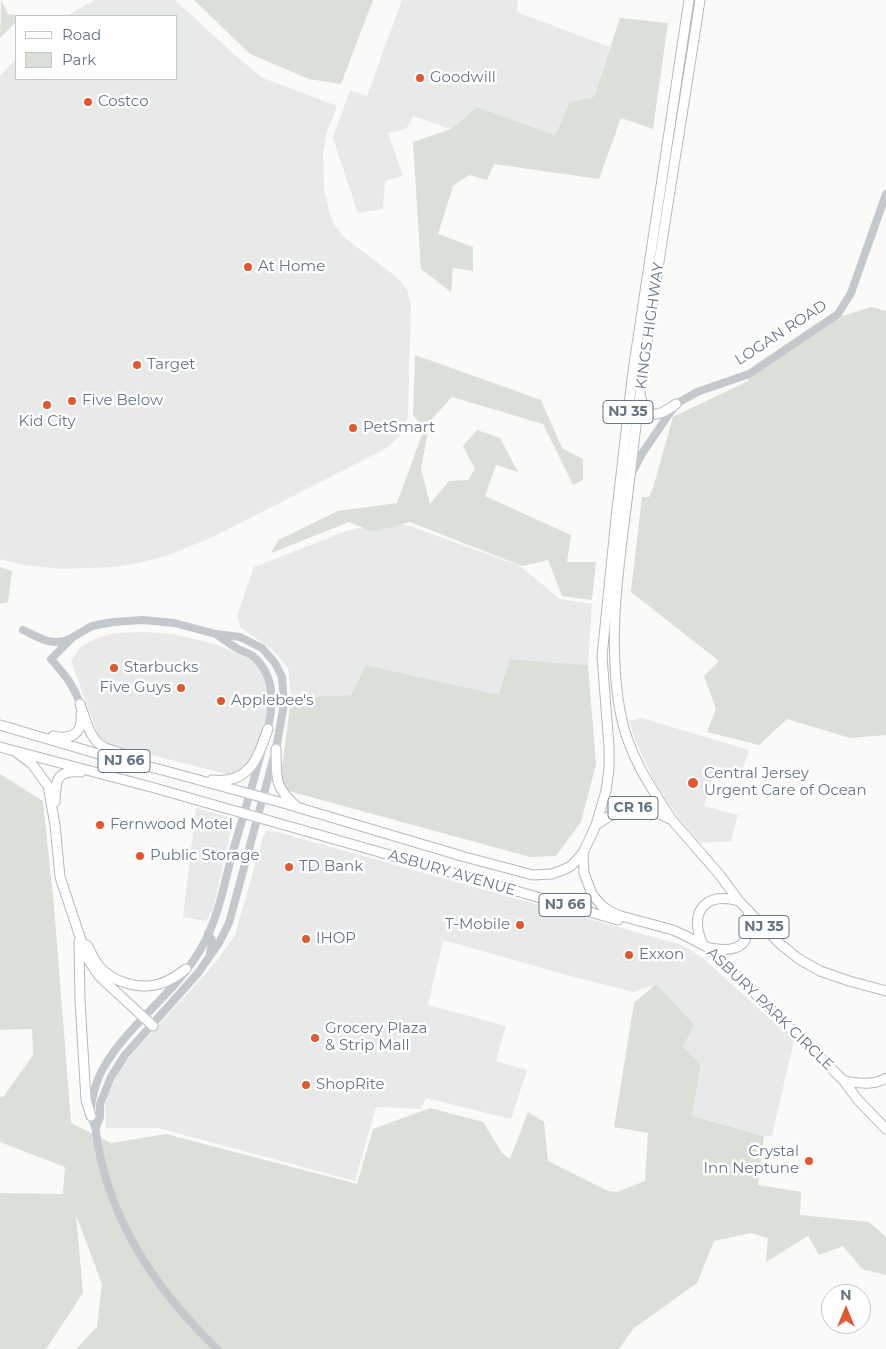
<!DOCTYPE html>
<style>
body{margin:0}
#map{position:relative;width:886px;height:1349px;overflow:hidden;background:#fafaf8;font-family:Montserrat,sans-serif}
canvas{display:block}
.legend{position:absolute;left:15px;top:15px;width:162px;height:65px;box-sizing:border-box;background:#fff;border:1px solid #c1c8cd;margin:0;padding:6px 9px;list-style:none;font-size:15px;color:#657683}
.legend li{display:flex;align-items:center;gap:10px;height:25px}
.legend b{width:25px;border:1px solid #c1c8cd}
.north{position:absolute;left:821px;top:1284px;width:50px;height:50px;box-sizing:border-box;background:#fff;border:1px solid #c1c8cd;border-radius:50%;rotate:0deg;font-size:14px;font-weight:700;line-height:20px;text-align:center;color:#657683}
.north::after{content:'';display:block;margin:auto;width:18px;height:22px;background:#e4572e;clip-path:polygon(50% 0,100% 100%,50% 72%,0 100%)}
</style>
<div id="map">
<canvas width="886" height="1349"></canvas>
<ul class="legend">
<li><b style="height:6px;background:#fff"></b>Road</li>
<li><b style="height:14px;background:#dadfd7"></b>Park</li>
</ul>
<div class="north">N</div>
</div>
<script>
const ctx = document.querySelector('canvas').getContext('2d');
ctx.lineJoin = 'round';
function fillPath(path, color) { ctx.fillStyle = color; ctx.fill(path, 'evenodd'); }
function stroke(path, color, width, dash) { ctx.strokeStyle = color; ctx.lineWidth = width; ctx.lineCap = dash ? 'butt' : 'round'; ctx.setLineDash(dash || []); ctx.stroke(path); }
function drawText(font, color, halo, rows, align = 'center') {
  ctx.font = font + ' Montserrat,sans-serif'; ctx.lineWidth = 5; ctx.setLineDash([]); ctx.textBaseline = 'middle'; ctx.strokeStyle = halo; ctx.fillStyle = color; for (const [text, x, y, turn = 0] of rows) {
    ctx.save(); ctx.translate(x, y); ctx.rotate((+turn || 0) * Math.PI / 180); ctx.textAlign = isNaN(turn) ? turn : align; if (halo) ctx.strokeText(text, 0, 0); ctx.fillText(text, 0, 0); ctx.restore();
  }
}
const built = new Path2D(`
 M95 0H175L237 57 263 78 337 106 327 132 323 154 324 188 329 212 335 226 345 238 399 279 408 292 411 306 408 417 400 436 385 449 213 537 166 556 139 563 114 567 63 569 23 565 0 559V76L16 59V79H176V16H66Z
 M402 0H518L517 12 610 47 594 97 570 102 555 135 477 107 451 129 413 116 406 129 388 133 403 176 385 181 383 209 358 213 333 138 350 90 367 96Z
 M386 523 410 526 520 566 560 599 592 604 588 665 511 659 499 695 366 665 351 695 291 697 288 668 274 651 240 627 237 615 254 567 349 530Z
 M144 632 172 634 215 644 252 660 260 671 266 682 269 703 263 728 252 758 248 763 239 770 230 775 108 744 98 735 71 661 81 646 98 638 115 633Z
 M642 718 749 750 742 773 716 766 704 806 738 815 731 841 700 843 681 821 656 785 637 745 629 721Z
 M196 808 229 817 231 829 213 909 206 921 183 917Z
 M267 831 277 832 682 945 704 959 794 1040 772 1136H764L692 1116 701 1064 683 1046 656 984 633 992 574 977 443 940 428 1005 506 1026 496 1061 527 1070 511 1119 426 1098 421 1109 376 1107 355 1181 158 1128H106L105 1102 122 1065 217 961 235 935 263 837Z`);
const green = new Path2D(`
 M1 0 8 14 20 16H16V22L0 38Z
 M194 0H373L341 84 309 79 250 54Z
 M620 18 668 23 653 129 621 118 599 179 494 164 487 180 469 175 453 186 438 234 473 247V271L453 268 451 292 421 269 413 142 451 129 477 107 555 135 570 102 594 97Z
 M871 307 886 311V735L850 738 787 719 759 745 707 732 716 709 704 676 719 661 631 592 642 497H649L653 488 673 417 748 381 747 374 840 317Z
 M415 355 541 400 562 448 583 459V480L573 485 543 424 452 397 430 421 421 469 430 504 449 481 468 480 475 469 463 446 477 430 500 438 518 472 496 465 485 496 571 535 567 562H596L592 600 562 596 548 560 522 566 410 522 373 532 349 522 271 553 278 540 338 511 397 503 424 429 413 415Z
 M0 567 12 571 8 602 0 604Z
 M510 659 588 665 596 764 581 822 556 856 530 857 285 790 280 783 291 697 351 695 366 665 499 695Z
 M0 774 43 801 54 906 71 1123 111 1143 166 1134 357 1184 373 1129 430 1108 483 1122 502 1153 510 1159 528 1112 544 1122 548 1161 608 1191 617 1192 645 1181 648 1133 614 1127 634 1003 656 984 694 1025 683 1046 701 1064 692 1116 764 1136 758 1185 801 1192 800 1215 869 1222 886 1237V1275L862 1269 843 1246 819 1255 808 1236 766 1262 768 1238 751 1233 714 1241 697 1283 634 1328 619 1349H76L97 1327 102 1284 76 1215 83 1293 46 1349H0V1193L63 1194 65 1167 0 1142V1097L4 1096 33 1055 32 1029 0 1030Z`);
const minor = new Path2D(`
 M631 475 643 452 676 404 697 392 749 374 838 314 851 293 886 194
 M23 630C38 637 52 647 69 639
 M216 634C223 639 231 645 238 649 244 652 251 654 255 658 277 679 273 709 266 735
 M80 704C73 684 65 675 51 659L73 637 92 626 113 622 143 620 174 623 216 634 240 637 262 648 275 663 282 677 284 704 276 749 229 923 219 943 198 973 125 1055 111 1077 100 1104V1117L96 1127
 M208 933 212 940 210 954
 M217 1349C156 1290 107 1218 96 1132 96 1126 91 1120 91 1114 91 1099 96 1080 104 1067 131 1020 181 990 205 941 218 916 224 886 231 858 241 823 252 788 261 753`);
const major = new Path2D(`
 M640 396C649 420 656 418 676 404
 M80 704C86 720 90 743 108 749 121 754 132 755 144 763
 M0 725 102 755 166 771 283 803 465 857 533 875 552 874 565 869 571 866 583 853
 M53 736C71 740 83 734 81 714
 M0 747 151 787 618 920
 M276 749C277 777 273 786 296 806
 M16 752 32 764 48 786 55 825 60 877 87 958 99 976 153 1026
 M212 780C250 784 257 759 268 729
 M55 802C56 781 55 770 81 772
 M672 820C649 785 627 752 620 711 606 632 621 554 630 476 648 316 676 158 700 0
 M596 825 606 791 609 769V747L602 656 616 518 633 371 689 0
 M79 942 80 1000 86 1100 91 1116
 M702 943C689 910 706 892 739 901
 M87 945C91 952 94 960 99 966 112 982 139 990 159 984 170 981 178 975 186 969
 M710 948C743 954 752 942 748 910
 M886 991 849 981 820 971 799 959 779 943 739 901 719 874 672 820 650 809 636 807 626 809 613 814 596 825 583 853 584 873 592 894 601 905 611 912 621 916 673 930 686 936 709 948 844 1081 858 1100 886 1129
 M844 1081C859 1083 873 1086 886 1078`);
const markers = [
 [420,78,5,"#e4572e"],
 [88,102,5,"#e4572e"],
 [248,267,5,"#e4572e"],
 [137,365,5,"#e4572e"],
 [72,401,5,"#e4572e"],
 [47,405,5,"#e4572e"],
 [353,428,5,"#e4572e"],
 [114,668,5,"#e4572e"],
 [181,688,5,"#e4572e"],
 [221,701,5,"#e4572e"],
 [693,783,6,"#e4572e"],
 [100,825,5,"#e4572e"],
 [140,856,5,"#e4572e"],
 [289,867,5,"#e4572e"],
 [520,925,5,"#e4572e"],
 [306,939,5,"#e4572e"],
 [629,955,5,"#e4572e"],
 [315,1038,5,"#e4572e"],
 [306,1085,5,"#e4572e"],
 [809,1161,5,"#e4572e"]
];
const shields = [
 [628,412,50],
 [124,761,52],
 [633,808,50],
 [565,905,52],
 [764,927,50]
];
const shieldNames = [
 ["NJ 35",628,412],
 ["NJ 66",124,761],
 ["CR 16",633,808],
 ["NJ 66",565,905],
 ["NJ 35",764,927]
];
const poiNames = [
 ["Goodwill",430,78],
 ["Costco",98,102],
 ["At Home",258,267],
 ["Target",147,365],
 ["Five Below",82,401],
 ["Kid City",47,422,"center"],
 ["PetSmart",363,428],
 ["Starbucks",124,668],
 ["Five Guys",171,688,"right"],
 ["Applebee's",231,701],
 ["Central Jersey",704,774],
 ["Urgent Care of Ocean",704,791],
 ["Fernwood Motel",110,825],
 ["Public Storage",150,856],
 ["TD Bank",299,867],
 ["T-Mobile",510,925,"right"],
 ["IHOP",316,939],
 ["Exxon",639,955],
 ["Grocery Plaza",325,1029],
 ["& Strip Mall",325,1046],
 ["ShopRite",316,1085],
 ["Crystal",799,1152,"right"],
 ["Inn Neptune",799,1169,"right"]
];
const streetNames = [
 ["KINGS HIGHWAY",650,326,-82],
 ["LOGAN ROAD",781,333,-33],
 ["ASBURY AVENUE",452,873,16],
 ["ASBURY PARK CIRCLE",770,1009,44]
];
fillPath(built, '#e8e9e9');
fillPath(green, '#dadfd7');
stroke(major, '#b5babe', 11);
stroke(minor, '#c3c8cc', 8);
stroke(major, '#fff', 9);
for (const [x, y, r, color] of markers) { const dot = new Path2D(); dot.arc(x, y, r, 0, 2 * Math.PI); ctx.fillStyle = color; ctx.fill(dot); stroke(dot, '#fff', 2); }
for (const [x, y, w] of shields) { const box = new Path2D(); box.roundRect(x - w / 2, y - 11.5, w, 23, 4); ctx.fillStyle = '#fff'; ctx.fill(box); stroke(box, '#657683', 1); }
drawText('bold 14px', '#657683', null, shieldNames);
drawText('15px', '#657683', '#fff', poiNames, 'left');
drawText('15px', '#657683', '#fff', streetNames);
</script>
